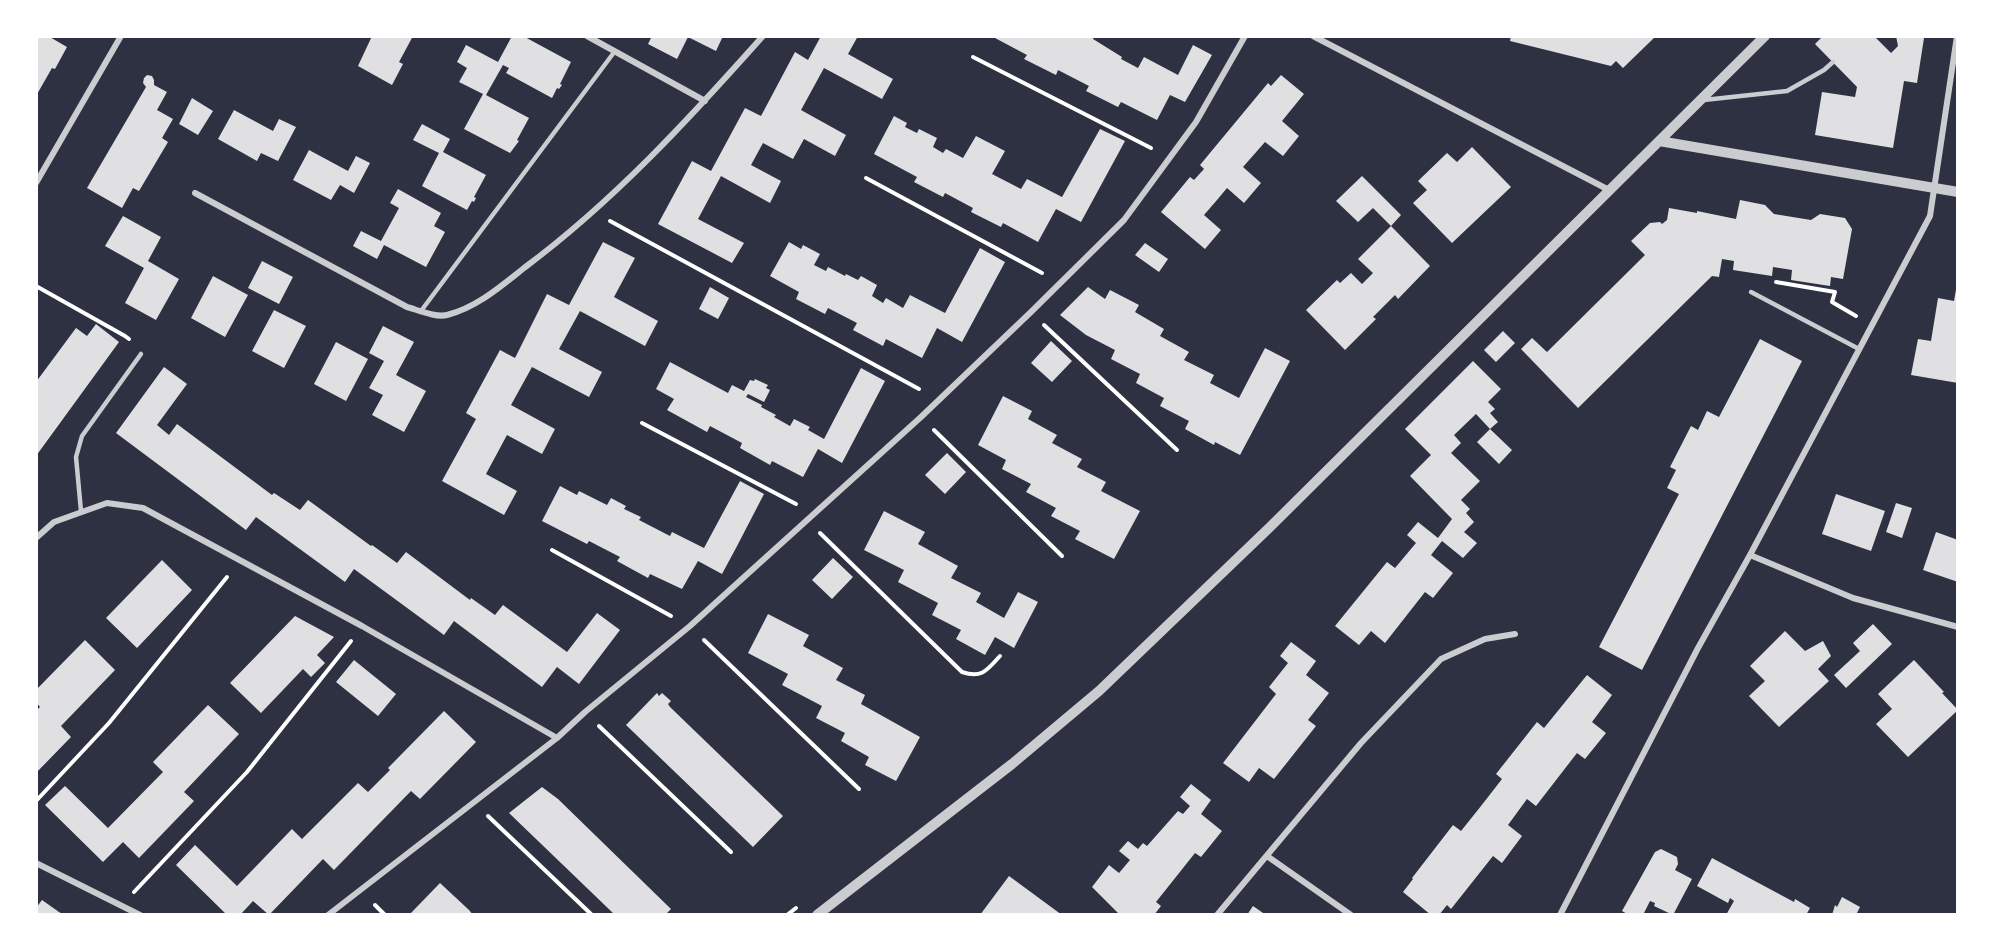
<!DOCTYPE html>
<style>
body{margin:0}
#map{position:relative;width:1994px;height:951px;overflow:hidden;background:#2d3142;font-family:Signika,sans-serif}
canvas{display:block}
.frame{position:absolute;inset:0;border:38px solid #fff;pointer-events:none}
</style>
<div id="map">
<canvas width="1994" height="951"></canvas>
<div class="frame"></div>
</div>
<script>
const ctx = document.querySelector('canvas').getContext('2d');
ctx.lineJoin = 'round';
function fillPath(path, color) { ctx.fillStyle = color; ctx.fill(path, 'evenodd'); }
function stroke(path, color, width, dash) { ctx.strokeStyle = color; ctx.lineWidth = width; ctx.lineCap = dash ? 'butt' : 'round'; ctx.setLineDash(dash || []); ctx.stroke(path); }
const building = new Path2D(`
 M36 36H48L67 47 55 69 52 68 36 96Z
 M372 36H413L399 62 403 64 392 85 358 66Z
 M512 36H523L571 62 560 84 562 85 559 89 557 88 552 98 506 73 509 68 503 65 486 95 529 118 517 140 519 141 510 153 464 129 483 94 459 82 467 68 457 62 466 45 498 62Z
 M652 36H723L716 51 688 37 677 59 648 44Z
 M821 36H858L848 54 893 79 882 99 824 68 801 110 846 135 835 156 804 139 793 159 763 143 751 165 781 181 770 203 721 176 698 219 744 243 732 263 658 224 692 161 711 171 745 108 761 116 795 52 808 60Z
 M996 36H1094L1093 39 1122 57 1121 59 1138 68 1144 57 1178 75 1193 45 1212 55 1185 102 1170 95 1157 120 1121 102 1118 107 1086 91 1089 86 1058 70 1056 75 1024 59 1027 55 995 38Z
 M1511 36H1656L1623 68 1616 61 1611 66 1510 41Z
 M1823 36H1874L1891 53 1898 46 1896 36 1924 38 1917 83 1904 81 1893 148 1815 135 1822 92 1855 97 1857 87 1815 44Z
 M147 75 152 76 154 80V85L167 92 157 110 173 119 162 138 168 142 139 191 133 188 122 208 87 188 146 87 143 83 144 78Z
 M1281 75 1304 94 1282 121 1299 136 1283 156 1265 142 1243 167 1261 183 1244 203 1227 188 1217 200 1204 215 1221 230 1205 249 1161 212 1190 177 1194 180 1204 169 1200 165 1268 83 1271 86Z
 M192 98 213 111 198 135 179 124Z
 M234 110 273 131 279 119 296 127 278 161 261 153 257 161 218 139Z
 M894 116 907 123 905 127 917 133 919 129 937 138 933 147 943 153 946 149 963 158 976 136 1005 151 992 174 1021 189 1027 179 1062 197 1100 129 1125 141 1081 222 1056 209 1038 242 1003 223 1001 227 971 212 973 208 945 193 943 197 914 182 917 177 874 154Z
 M422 124 450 139 443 152 486 175 474 197 476 198 474 202 472 201 467 210 422 186 439 153 413 140Z
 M1472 147 1511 187 1452 243 1413 203 1427 190 1418 181 1447 153 1457 162Z
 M309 150 348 171 356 156 370 163 354 193 340 185 331 200 293 180Z
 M1362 176 1401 215 1391 226 1373 208 1358 222 1336 201Z
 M398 189 441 213 434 226 445 232 426 267 384 245 377 259 353 246 361 231 381 241 399 208 390 203Z
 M1740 200 1765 205 1774 214 1811 220 1820 214 1845 218 1852 229 1843 279 1831 277 1830 286 1791 280 1792 270 1773 267 1772 276 1733 270 1734 261 1722 259 1719 277 1712 276 1578 408 1521 349 1532 338 1547 352 1645 255 1631 241 1650 223 1660 222 1662 224 1667 220 1669 208 1697 213V211L1736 219Z
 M123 216 161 237 148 261 179 279 156 320 125 303 144 268 105 246Z
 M1391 226 1430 266 1398 299 1395 295 1373 317 1376 319 1345 350 1306 310 1337 280 1340 283 1351 273 1362 284 1373 273 1358 259Z
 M603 242 635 258 614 297 658 321 645 346 580 311 559 349 602 372 589 397 532 367 511 405 555 429 542 454 507 435 486 474 517 491 504 515 442 481 476 419 466 413 500 350 515 358 547 294 569 305Z
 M789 242 801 249 803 245 820 254 814 265 826 271 828 267 845 276 846 274 858 280 861 276 877 285 872 296 883 303 886 298 903 308 910 295 945 313 980 248 1005 262 962 342 937 328 922 358 886 339 883 346 853 330 857 323 828 308 825 314 796 299 799 292 770 276Z
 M1145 243 1168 259 1159 272 1135 255Z
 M262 261 293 277 279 304 248 288Z
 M213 276 248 295 225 337 191 318Z
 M1957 284 1958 383 1911 375 1918 339 1931 341 1938 298 1954 301Z
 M710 287 729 298 718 319 699 309Z
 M1088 287 1105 299 1110 290 1139 305 1135 312 1164 329 1160 336 1189 352 1184 360 1214 375 1210 383 1239 398 1265 348 1290 361 1240 455 1215 442 1214 445 1185 429 1189 421 1160 406 1164 398 1136 383 1140 374 1111 359 1115 350 1086 335 1060 315Z
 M274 310 306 326 284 368 252 351Z
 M96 324 119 342 36 456V382L76 328 87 336Z
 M383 326 414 342 396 375 426 391 404 432 372 415 383 395 369 388 384 361 369 353Z
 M1503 331 1515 343 1496 362 1484 350Z
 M1760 339 1802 361 1642 670 1599 647 1679 494 1667 488 1676 470 1670 467 1691 426 1698 430 1707 411 1719 417Z
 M1051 341 1072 361 1052 382 1031 363Z
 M336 342 368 359 346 401 314 384Z
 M1473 361 1501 389 1488 402 1495 409 1490 413 1498 422 1490 429 1512 450 1499 464 1477 442 1490 429 1476 414 1454 435 1461 443 1451 453 1480 481 1461 500 1470 509 1466 513 1474 522 1464 532 1477 543 1463 558 1442 541 1431 555 1453 573 1433 598 1425 592 1385 643 1371 631 1359 645 1335 626 1387 562 1395 568 1416 543 1407 535 1418 522 1438 538 1452 519 1410 476 1431 455 1405 429Z
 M670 362 728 393 732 385 744 391 750 380 754 381 755 379 768 385 766 388 770 390 764 402 748 394 746 397 762 405 761 407 776 415 774 417 790 426 794 419 810 427 808 430 824 439 861 368 885 381 842 463 818 449 803 477 772 461 770 465 740 448 742 443 710 426 707 432 667 410 674 399 656 389Z
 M164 367 187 384 157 425 169 435 177 424 272 495 274 493 300 510 308 500 371 546 372 545 397 563 406 552 470 600 471 598 495 615 503 605 567 652 597 613 620 630 579 684 557 667 542 687 454 621 444 635 354 569 345 582 256 517 246 530 116 433Z
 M1003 396 1032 411 1028 419 1057 435 1052 443 1082 459 1077 467 1106 482 1101 491 1140 511 1114 559 1075 539 1080 531 1051 516 1056 508 1026 492 1031 484 1002 469 1006 460 978 445Z
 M947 453 966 472 945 494 925 475Z
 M740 481 764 494 736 548 722 574 698 561 682 589 650 574 648 578 617 561 620 557 589 541 587 544 542 521 560 486 577 495 579 491 607 505 611 498 626 506 624 509 641 517 639 520 670 536 672 532 704 548Z
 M1836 494 1885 511 1871 551 1822 534Z
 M1896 503 1912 508 1902 538 1886 532Z
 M884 511 925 532 918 544 958 566 951 578 981 593 976 602 1004 618 1018 592 1038 602 1014 648 995 637 985 655 956 639 961 630 932 615 938 603 898 582 904 570 864 550Z
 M1936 532 1958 540V582L1923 570Z
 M833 558 853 577 832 599 812 580Z
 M162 560 192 590 137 648 106 618Z
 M768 614 809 635 803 646 843 668 836 680 865 695 861 704 920 737 896 781 865 765 869 757 841 741 845 733 816 718 822 706 782 685 788 674 748 653Z
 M295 616 334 637 317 655 325 663 311 677 303 669 261 713 230 683Z
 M1873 624 1892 644 1846 688 1834 675 1860 651 1853 643Z
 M1785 631 1805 651 1823 641 1831 656 1818 669 1829 681 1779 727 1749 696 1765 681 1750 666Z
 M85 640 115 670 61 726 71 737 36 773V711L40 707 36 702V690Z
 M1291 642 1316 661 1306 675 1329 693 1308 720 1316 726 1274 779 1259 768 1249 782 1223 763 1276 694 1269 687 1288 663 1280 656Z
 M354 660 396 694 378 716 336 682Z
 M1914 660 1944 692 1942 693 1958 710 1908 757 1876 724 1892 709 1878 694Z
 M1587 675 1612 695 1592 722 1606 733 1585 759 1577 753 1536 806 1527 799 1508 825 1522 836 1502 863 1493 856 1451 909 1447 905 1439 915H1431L1403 892 1413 879 1412 878 1453 825 1461 831 1481 806 1502 779 1496 774 1537 722 1544 728Z
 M657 693 659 696 662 693 671 701 668 704 670 707 783 816 753 847 626 725Z
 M208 705 239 734 184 792 194 801 139 858 123 842 103 862 45 805 65 786 108 828 163 772 153 762Z
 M444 711 476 742 420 799 411 791 334 870 323 859 269 915 253 901 240 915H227L176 865 195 845 237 886 292 829 302 839 358 783 368 792 390 770 388 768Z
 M1191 784 1211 800 1201 814 1222 831 1201 857 1195 853 1156 902 1161 906 1154 915H1120L1092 887 1109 865 1119 873 1130 860 1119 851 1128 841 1138 849 1143 843 1147 846 1178 811 1183 814 1190 806 1180 797Z
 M542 787 558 799 671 909 665 915H615L509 813Z
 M1661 849 1677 857 1678 864 1675 870 1692 879 1673 915 1654 906 1655 903 1650 901 1643 915H1629L1622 911 1655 852Z
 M1712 858 1794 902 1795 899 1810 908 1806 915H1726L1734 901 1730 898 1728 903 1697 886Z
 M1009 876 1062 915H980Z
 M440 883 469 910 473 915H409Z
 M1842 897 1860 907 1856 915H1832L1835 905 1837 907Z
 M42 900 59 912 64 915H36V908Z
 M1253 906 1266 915H1247Z`);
const path = new Path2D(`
 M973 57 1151 148
 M866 178 1042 273
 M610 221 919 389
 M1776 282 1835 292 1832 302 1856 316
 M36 286 125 336 129 339
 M1044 325 1177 450
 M642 423 796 504
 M934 430 1062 556
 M820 533 962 672C982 679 987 670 1000 656
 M552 550 671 616
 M704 640 859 789
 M599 726 731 852
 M36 801 109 723 227 577
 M488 816 592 915
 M134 892 247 772 351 641
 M375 905 385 915
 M787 915 796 908`);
const service = new Path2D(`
 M1704 100 1787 91 1824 70 1833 62
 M1751 292 1859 349
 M421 311 615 51
 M81 511 76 457 82 436 141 354`);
const minor = new Path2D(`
 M587 36 705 101
 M1313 36 1609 190
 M36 183 121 36
 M195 193 407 307C418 310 436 318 447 315 477 307 500 287 524 268 614 201 689 119 763 36
 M36 538 54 522 107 503 143 508 362 626 557 738
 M1750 555 1853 598 1958 627
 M1267 856 1351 915
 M36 863 140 915
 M328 915 557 738 585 712 690 626 921 417 1031 312 1124 220 1196 122 1245 36
 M1217 915 1361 743 1441 659 1485 639 1515 634
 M1560 915 1698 648 1750 555 1930 216 1957 36`);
const tertiary = new Path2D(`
 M1659 141 1958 192
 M817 915 1012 764 1099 691 1269 528 1765 36`);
fillPath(building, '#e0e0e3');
stroke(path, '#fff', 4);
stroke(service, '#caccd0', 4.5);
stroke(minor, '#caccd0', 6);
stroke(tertiary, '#caccd0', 10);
</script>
